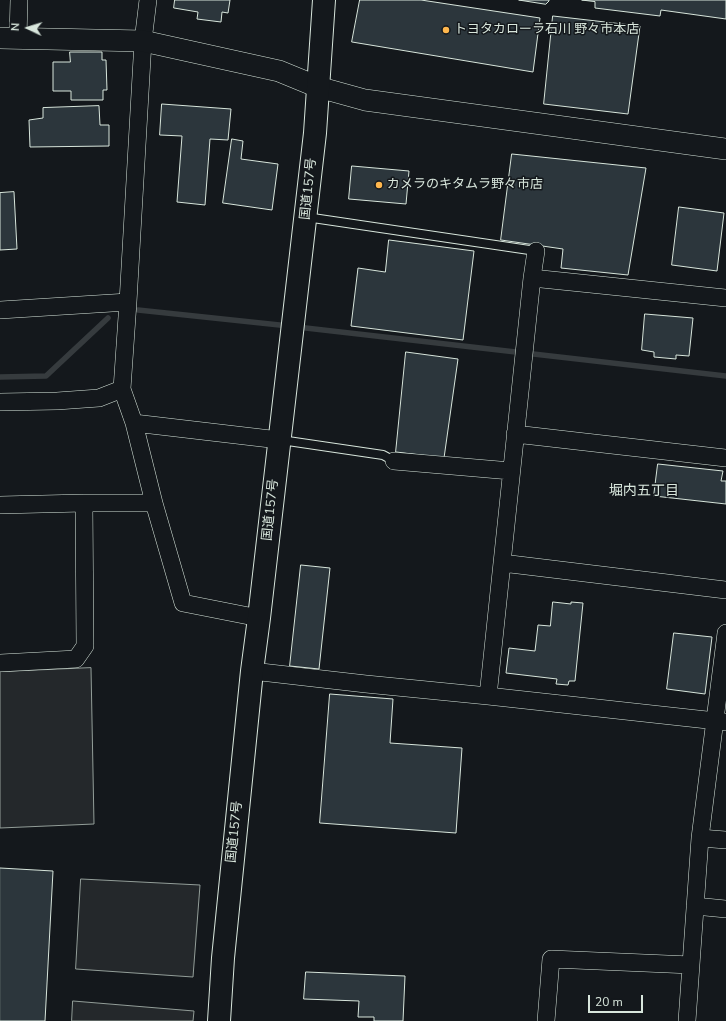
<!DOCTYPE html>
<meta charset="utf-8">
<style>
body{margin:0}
#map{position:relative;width:726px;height:1021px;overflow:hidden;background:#14181c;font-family:"Nunito Sans",sans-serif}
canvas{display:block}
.north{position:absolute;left:8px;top:8px;width:40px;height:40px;-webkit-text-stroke:3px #14181c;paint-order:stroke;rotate:274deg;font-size:11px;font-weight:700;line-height:16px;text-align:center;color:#d8e6dc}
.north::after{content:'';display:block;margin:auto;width:14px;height:18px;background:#d8e6dc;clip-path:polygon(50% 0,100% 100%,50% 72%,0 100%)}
.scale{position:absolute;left:588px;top:995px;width:55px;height:18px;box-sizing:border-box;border:2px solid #d8e6dc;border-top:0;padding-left:5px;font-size:12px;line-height:14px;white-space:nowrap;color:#d8e6dc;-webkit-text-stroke:3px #14181c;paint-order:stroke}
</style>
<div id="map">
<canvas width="726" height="1021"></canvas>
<div class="north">N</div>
<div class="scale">20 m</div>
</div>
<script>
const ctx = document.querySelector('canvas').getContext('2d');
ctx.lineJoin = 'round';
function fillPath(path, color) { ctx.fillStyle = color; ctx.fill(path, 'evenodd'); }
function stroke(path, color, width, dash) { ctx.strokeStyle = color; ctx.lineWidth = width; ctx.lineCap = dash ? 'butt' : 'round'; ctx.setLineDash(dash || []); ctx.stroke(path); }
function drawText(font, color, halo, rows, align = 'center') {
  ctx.font = font + ' "Nunito Sans","Noto Sans JP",sans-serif'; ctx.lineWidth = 3; ctx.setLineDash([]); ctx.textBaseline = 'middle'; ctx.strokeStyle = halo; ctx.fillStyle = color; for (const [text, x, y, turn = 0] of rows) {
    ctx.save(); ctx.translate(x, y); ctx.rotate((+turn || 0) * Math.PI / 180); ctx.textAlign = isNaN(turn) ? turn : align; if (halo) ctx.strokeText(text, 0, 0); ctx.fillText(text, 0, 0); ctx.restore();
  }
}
const parking = new Path2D(`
 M91 668 94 824 0 828V672Z
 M81 879 200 885 193 977 76 969Z
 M73 1001 194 1011 193 1021H72Z`);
const stream = new Path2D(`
 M138 310 289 326
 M297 327 726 376
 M0 377 46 376 108 318`);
const building = new Path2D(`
 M175 0H230L228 13 222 12 221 22 197 19 198 12 174 8Z
 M360 0H421L540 18 533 72 352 42Z
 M519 0H549V1L546 4Z
 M582 0H726V19L661 10 660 16 595 8V2Z
 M553 16 640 26 628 114 544 104Z
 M70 52H102V60H106L107 90H103V100H71V91H53V62H70Z
 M162 104 231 109 228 140 210 139 205 205 177 202 182 136 160 135Z
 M99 106 100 125H109V146L30 147 29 120 43 118V108Z
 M232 139 243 141 241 159 278 164 272 210 223 203Z
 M512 154 646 168 628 275 561 268 563 249 501 240Z
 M352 166 409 171 406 204 349 199Z
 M14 192 17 249 0 250V193Z
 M679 207 724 213 717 271 672 265Z
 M389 240 474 251 463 340 351 326 358 268 385 272Z
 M645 314 693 318 689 356 676 355V359L654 357V352L642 350Z
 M406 352 458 359 444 458 396 452Z
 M658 464 723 471 721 481H726V504L654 496Z
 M301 565 330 568 319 669 290 666Z
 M553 602 571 604V602L583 603 575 681H569L568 685 556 684 557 679 506 673 509 648 535 651 538 625 550 626Z
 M674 633 712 637 705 694 667 689Z
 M330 694 393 699 390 743 462 748 456 833 320 823Z
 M0 868 53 871 45 1021H0Z
 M306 972 405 976 403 1021H374V1017H358L359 1001 304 999Z`);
const service = new Path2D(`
 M306 217 536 251
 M281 440 383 455 394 461`);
const minor = new Path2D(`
 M148 0 143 41 128 302 122 389 134 423 154 503
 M18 38 19 0
 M536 251 532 278 726 298
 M0 310 128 302
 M0 402 57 401 99 398 122 389
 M134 423 279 440
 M515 434 726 458
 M394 461 511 471
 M0 505 84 503H154L183 603 259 618
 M502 563 726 590
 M0 663 76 659 85 646 84 503
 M252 671 366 684 488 696 726 722
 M488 696 532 278
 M700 838 726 840
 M695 906 726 909
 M546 1021 551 959 691 965
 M687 1021 700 838 726 633`);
const tertiary = new Path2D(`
 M0 38 143 41 279 71 318 87 365 100 726 149`);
const trunk = new Path2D(`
 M219 1021 223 958 252 671 259 618 315 133 324 0`);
const markers = [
 [446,30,4,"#ffb74d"],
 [379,185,4,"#ffb74d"]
];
const poiNames = [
 ["トヨタカローラ石川 野々市本店",454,30],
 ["カメラのキタムラ野々市店",387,185]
];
const streetNames = [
 ["国道157号",309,189,-84],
 ["国道157号",271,510,-84],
 ["国道157号",235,832,-84]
];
const neighbourhoodNames = [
 ["堀内五丁目",644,492]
];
fillPath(parking, '#24282b');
stroke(parking, '#939e99', 1);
stroke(stream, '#363b3e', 5.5);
fillPath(building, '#2c363c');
stroke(building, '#d8e6dc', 1);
stroke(service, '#d8e6dc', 10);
stroke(minor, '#d8e6dc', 18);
stroke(tertiary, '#d8e6dc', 22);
stroke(trunk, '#d8e6dc', 24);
stroke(service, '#14181c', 8);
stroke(minor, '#14181c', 17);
stroke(tertiary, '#14181c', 21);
stroke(trunk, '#14181c', 22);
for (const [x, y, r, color] of markers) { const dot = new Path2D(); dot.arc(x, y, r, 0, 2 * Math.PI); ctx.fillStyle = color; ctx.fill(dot); stroke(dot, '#14181c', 1.5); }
drawText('13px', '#d8e6dc', '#14181c', poiNames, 'left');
drawText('13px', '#d8e6dc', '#14181c', streetNames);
drawText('14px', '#d8e6dc', '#14181c', neighbourhoodNames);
</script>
